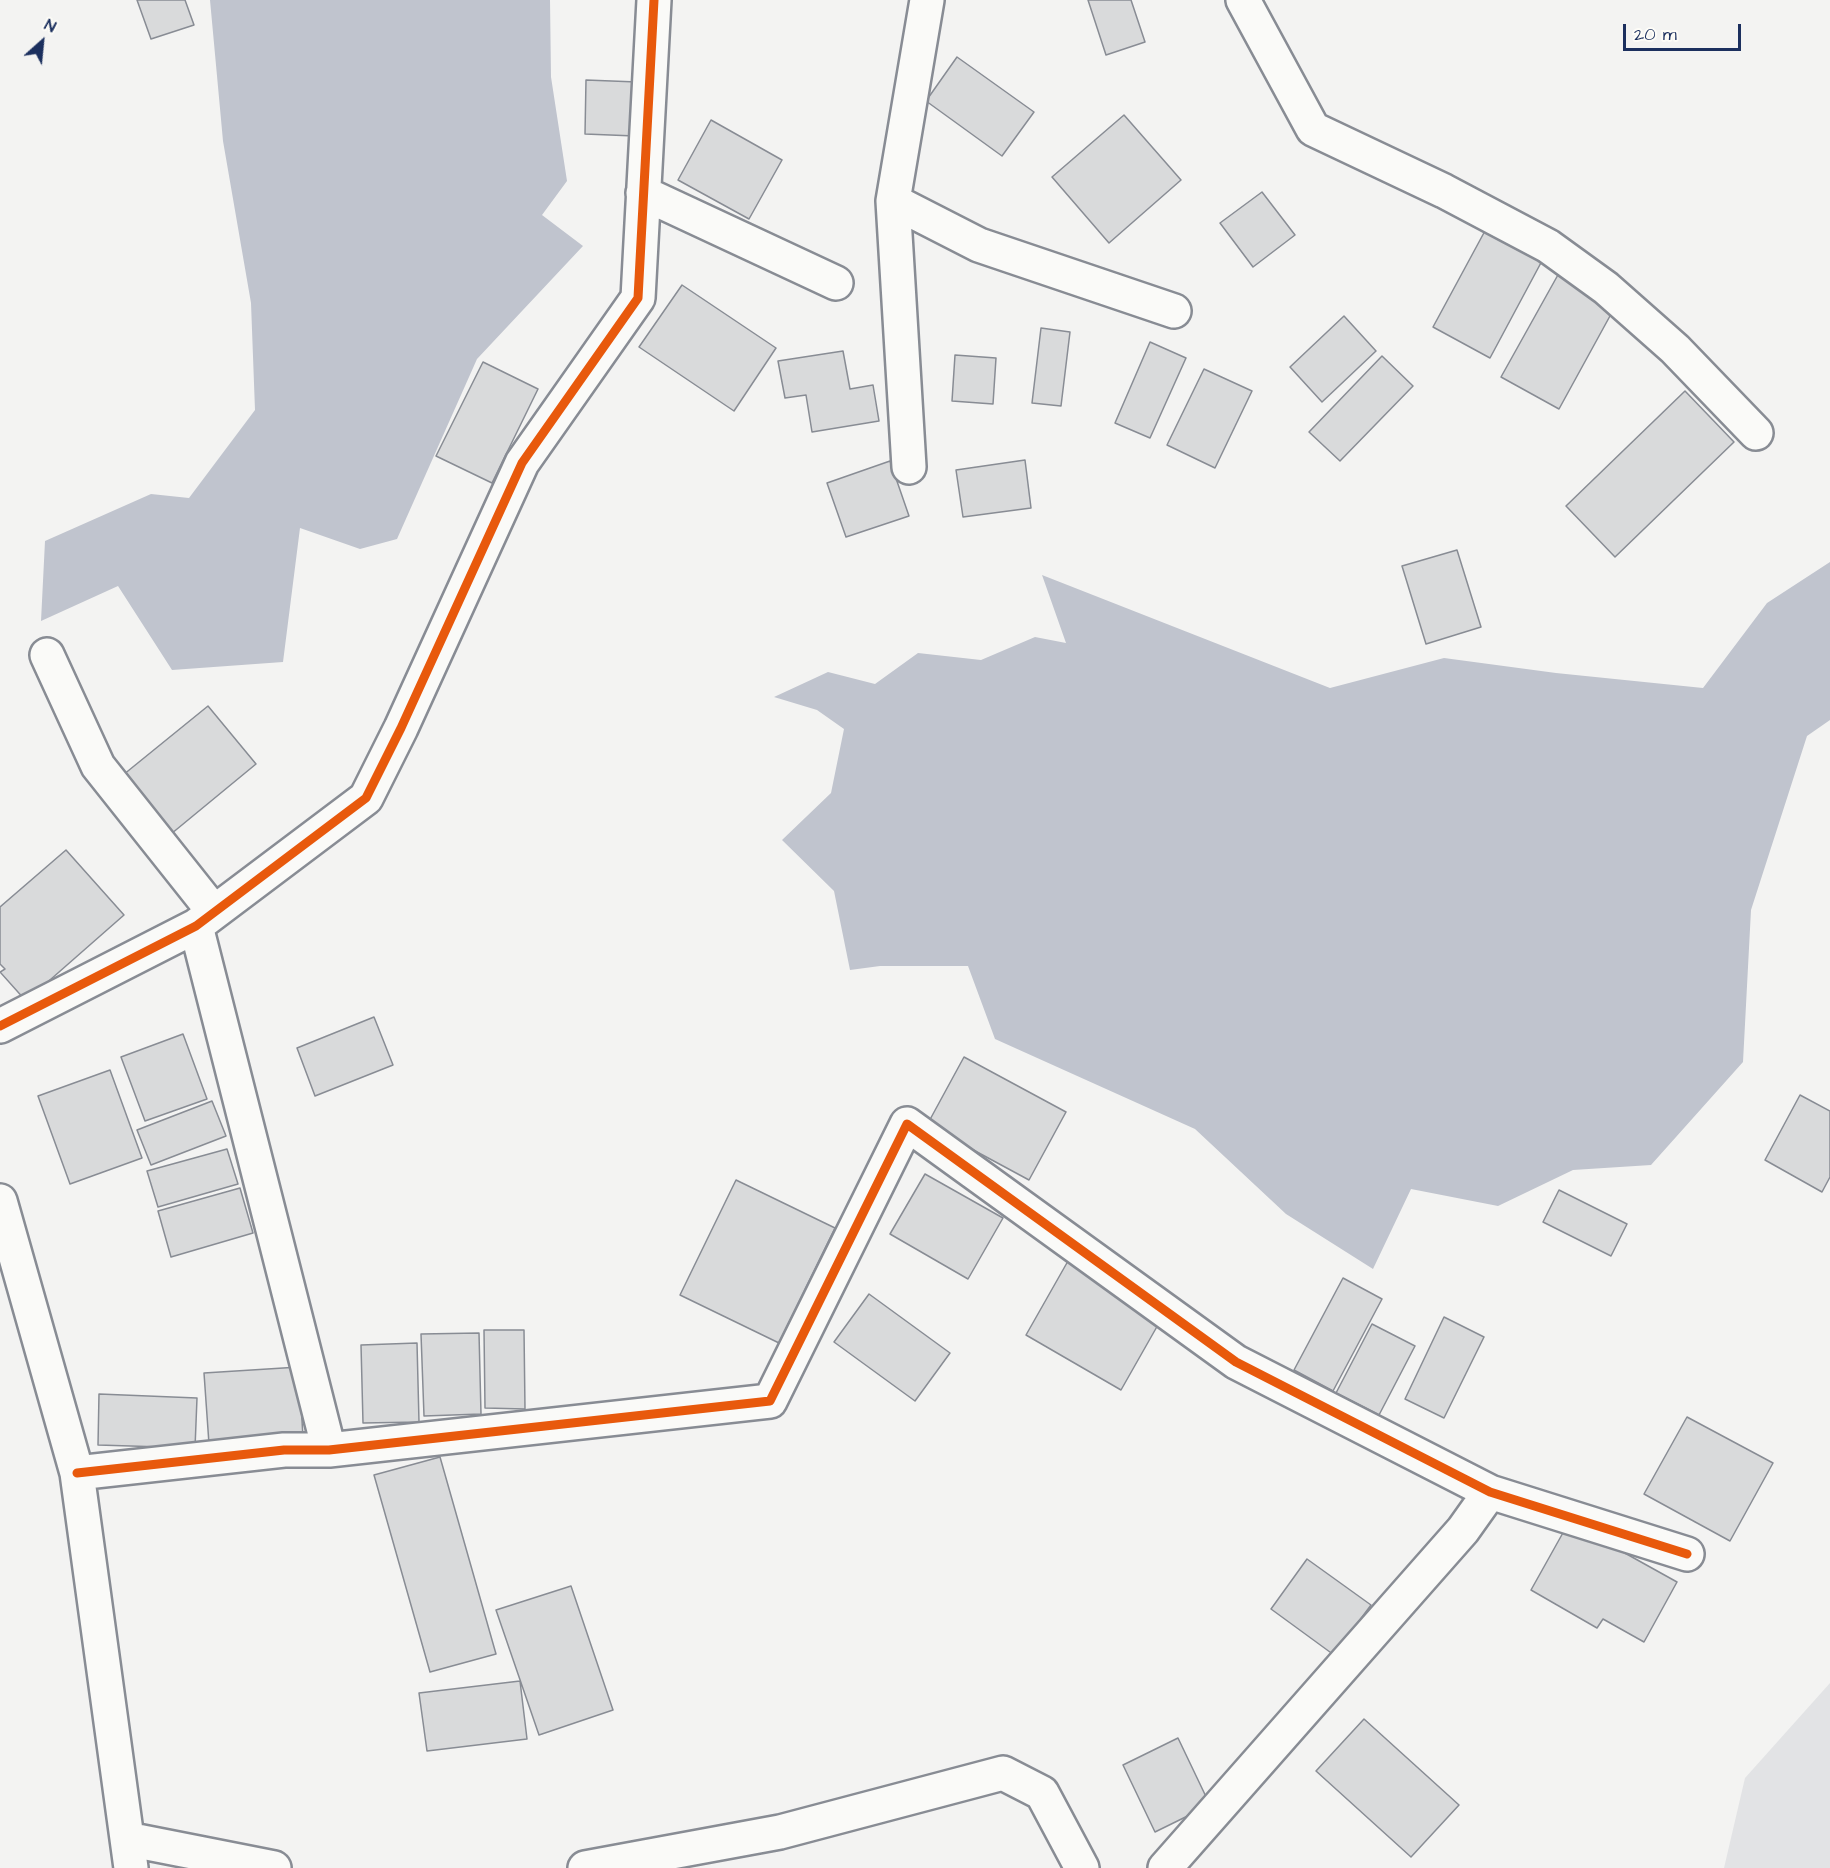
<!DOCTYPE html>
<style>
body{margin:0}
#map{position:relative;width:1830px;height:1868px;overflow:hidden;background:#f3f3f2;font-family:"Architects Daughter",sans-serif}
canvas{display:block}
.north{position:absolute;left:12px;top:12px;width:60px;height:60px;-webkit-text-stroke:4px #fdfcf7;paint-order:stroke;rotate:27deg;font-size:16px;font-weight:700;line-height:24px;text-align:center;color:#1b2f5e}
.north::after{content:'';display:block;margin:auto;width:21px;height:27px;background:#1b2f5e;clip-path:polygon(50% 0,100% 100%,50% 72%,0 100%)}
.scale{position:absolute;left:1623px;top:24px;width:118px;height:27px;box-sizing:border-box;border:3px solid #1b2f5e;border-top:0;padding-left:8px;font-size:18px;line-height:21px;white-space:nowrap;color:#1b2f5e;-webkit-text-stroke:4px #fdfcf7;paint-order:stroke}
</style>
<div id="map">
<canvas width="1830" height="1868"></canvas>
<div class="north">N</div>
<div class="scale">20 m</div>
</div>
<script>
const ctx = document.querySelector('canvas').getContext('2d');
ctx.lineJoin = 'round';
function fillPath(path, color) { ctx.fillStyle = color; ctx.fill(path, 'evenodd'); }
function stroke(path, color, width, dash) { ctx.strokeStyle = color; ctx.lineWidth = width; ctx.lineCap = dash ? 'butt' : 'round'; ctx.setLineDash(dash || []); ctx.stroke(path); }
const green = new Path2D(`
 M1830 1683V1868H1724L1745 1778Z`);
const water = new Path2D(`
 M210 0H550L551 77 567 181 542 215 583 246 477 359 397 539 360 549 300 528 283 662 172 670 118 586 41 621 45 541 151 494 189 498 255 410 251 303 223 141Z
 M1830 562V720L1807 736 1751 910 1743 1062 1651 1165 1573 1170 1498 1206 1411 1189 1373 1269 1286 1214 1195 1129 995 1039 968 966H880L850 970 834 891 782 840 831 793 844 729 817 710 774 697 828 672 875 684 918 653 981 660 1035 637 1066 643 1042 575 1330 688 1444 658 1556 673 1703 688 1767 603Z`);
const building = new Path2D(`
 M137 0H185L194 25 151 39Z
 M1088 0H1131L1145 42 1106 55Z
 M957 57 1034 112 1002 156 926 101Z
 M586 80 637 82 635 136 585 134Z
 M1124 115 1181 180 1109 243 1052 177Z
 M711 120 782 160 749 219 678 180Z
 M1262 192 1295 235 1253 267 1220 223Z
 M1486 229 1543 259 1490 358 1433 327Z
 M1559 273 1616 305 1559 409 1501 377Z
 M682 285 776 348 734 411 639 347Z
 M1344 316 1376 351 1322 402 1290 367Z
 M1041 328 1070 332 1061 406 1032 403Z
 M1150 342 1186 358 1150 438 1115 423Z
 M843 351 850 389 873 385 879 421 812 432 806 395 785 398 778 361Z
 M955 355 996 358 993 404 952 401Z
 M1382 356 1413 386 1340 461 1309 432Z
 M483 362 538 389 492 483 436 456Z
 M1204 369 1252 391 1215 468 1167 445Z
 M1685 391 1734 442 1615 557 1566 506Z
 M1025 460 1031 508 963 517 956 470Z
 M890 461 909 516 846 537 827 483Z
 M1457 550 1481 627 1426 644 1402 566Z
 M208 706 256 764 171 834 123 775Z
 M66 850 124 915 26 1001 0 972 5 969 0 964V907Z
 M374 1017 393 1065 315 1096 297 1048Z
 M183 1034 207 1099 145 1121 121 1057Z
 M964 1057 1066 1112 1029 1180 927 1125Z
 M110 1070 142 1158 70 1184 38 1096Z
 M1800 1095 1830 1111V1177L1822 1192 1765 1160Z
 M212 1101 226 1136 151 1165 137 1130Z
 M227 1149 238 1184 158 1207 147 1171Z
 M925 1174 1003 1218 968 1279 890 1234Z
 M736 1180 835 1228 779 1343 680 1295Z
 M240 1188 253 1233 171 1257 158 1211Z
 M1559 1190 1627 1224 1611 1256 1543 1222Z
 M1068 1261 1163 1316 1121 1390 1026 1335Z
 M1343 1278 1382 1299 1333 1391 1294 1370Z
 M869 1294 950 1353 915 1401 834 1342Z
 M1444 1317 1484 1337 1444 1418 1405 1399Z
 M1372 1324 1415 1346 1379 1415 1336 1393Z
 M484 1330H524L525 1409 485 1408Z
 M479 1333 481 1414 424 1416 421 1334Z
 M417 1343 419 1422 363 1423 361 1345Z
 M299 1367 303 1438 209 1444 204 1373Z
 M99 1394 197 1398 195 1448 98 1445Z
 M1687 1417 1773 1463 1730 1541 1644 1494Z
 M440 1457 496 1654 430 1672 374 1475Z
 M1569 1522 1677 1582 1644 1642 1603 1619 1597 1628 1531 1590Z
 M1307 1559 1371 1605 1334 1655 1271 1609Z
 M571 1586 613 1710 539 1735 496 1610Z
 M520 1681 527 1739 427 1751 419 1693Z
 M1364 1719 1459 1805 1411 1857 1316 1771Z
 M1178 1738 1210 1805 1155 1832 1123 1765Z`);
const street = new Path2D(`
 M1243 0 1313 129 1444 191 1548 246 1606 288 1675 349 1756 433
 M643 193 836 283
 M893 201 979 245 1174 311
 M909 467 893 201 927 0
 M47 655 98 766 214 912
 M196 926 329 1450
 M0 1026 196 926 366 798 401 728 522 463 638 298 654 0
 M0 1201 77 1473 131 1868
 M77 1473 284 1450H329L770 1401 907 1124 1236 1362 1490 1492 1687 1554
 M127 1839 274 1868
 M585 1868 780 1832 1003 1773 1042 1793 1082 1868
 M1165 1868 1463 1530 1490 1492`);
const cycleway = new Path2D(`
 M0 1026 196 926 366 798 401 728 522 463 638 298 654 0
 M77 1473 284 1450H329L770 1401 907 1124 1236 1362 1490 1492 1687 1554`);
fillPath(green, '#e2e3e5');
fillPath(water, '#c0c4ce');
fillPath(building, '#d9dadb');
stroke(building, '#888c94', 1.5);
stroke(street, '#888c94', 38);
stroke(street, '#fafaf8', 33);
stroke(cycleway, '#e8590c', 9);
</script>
